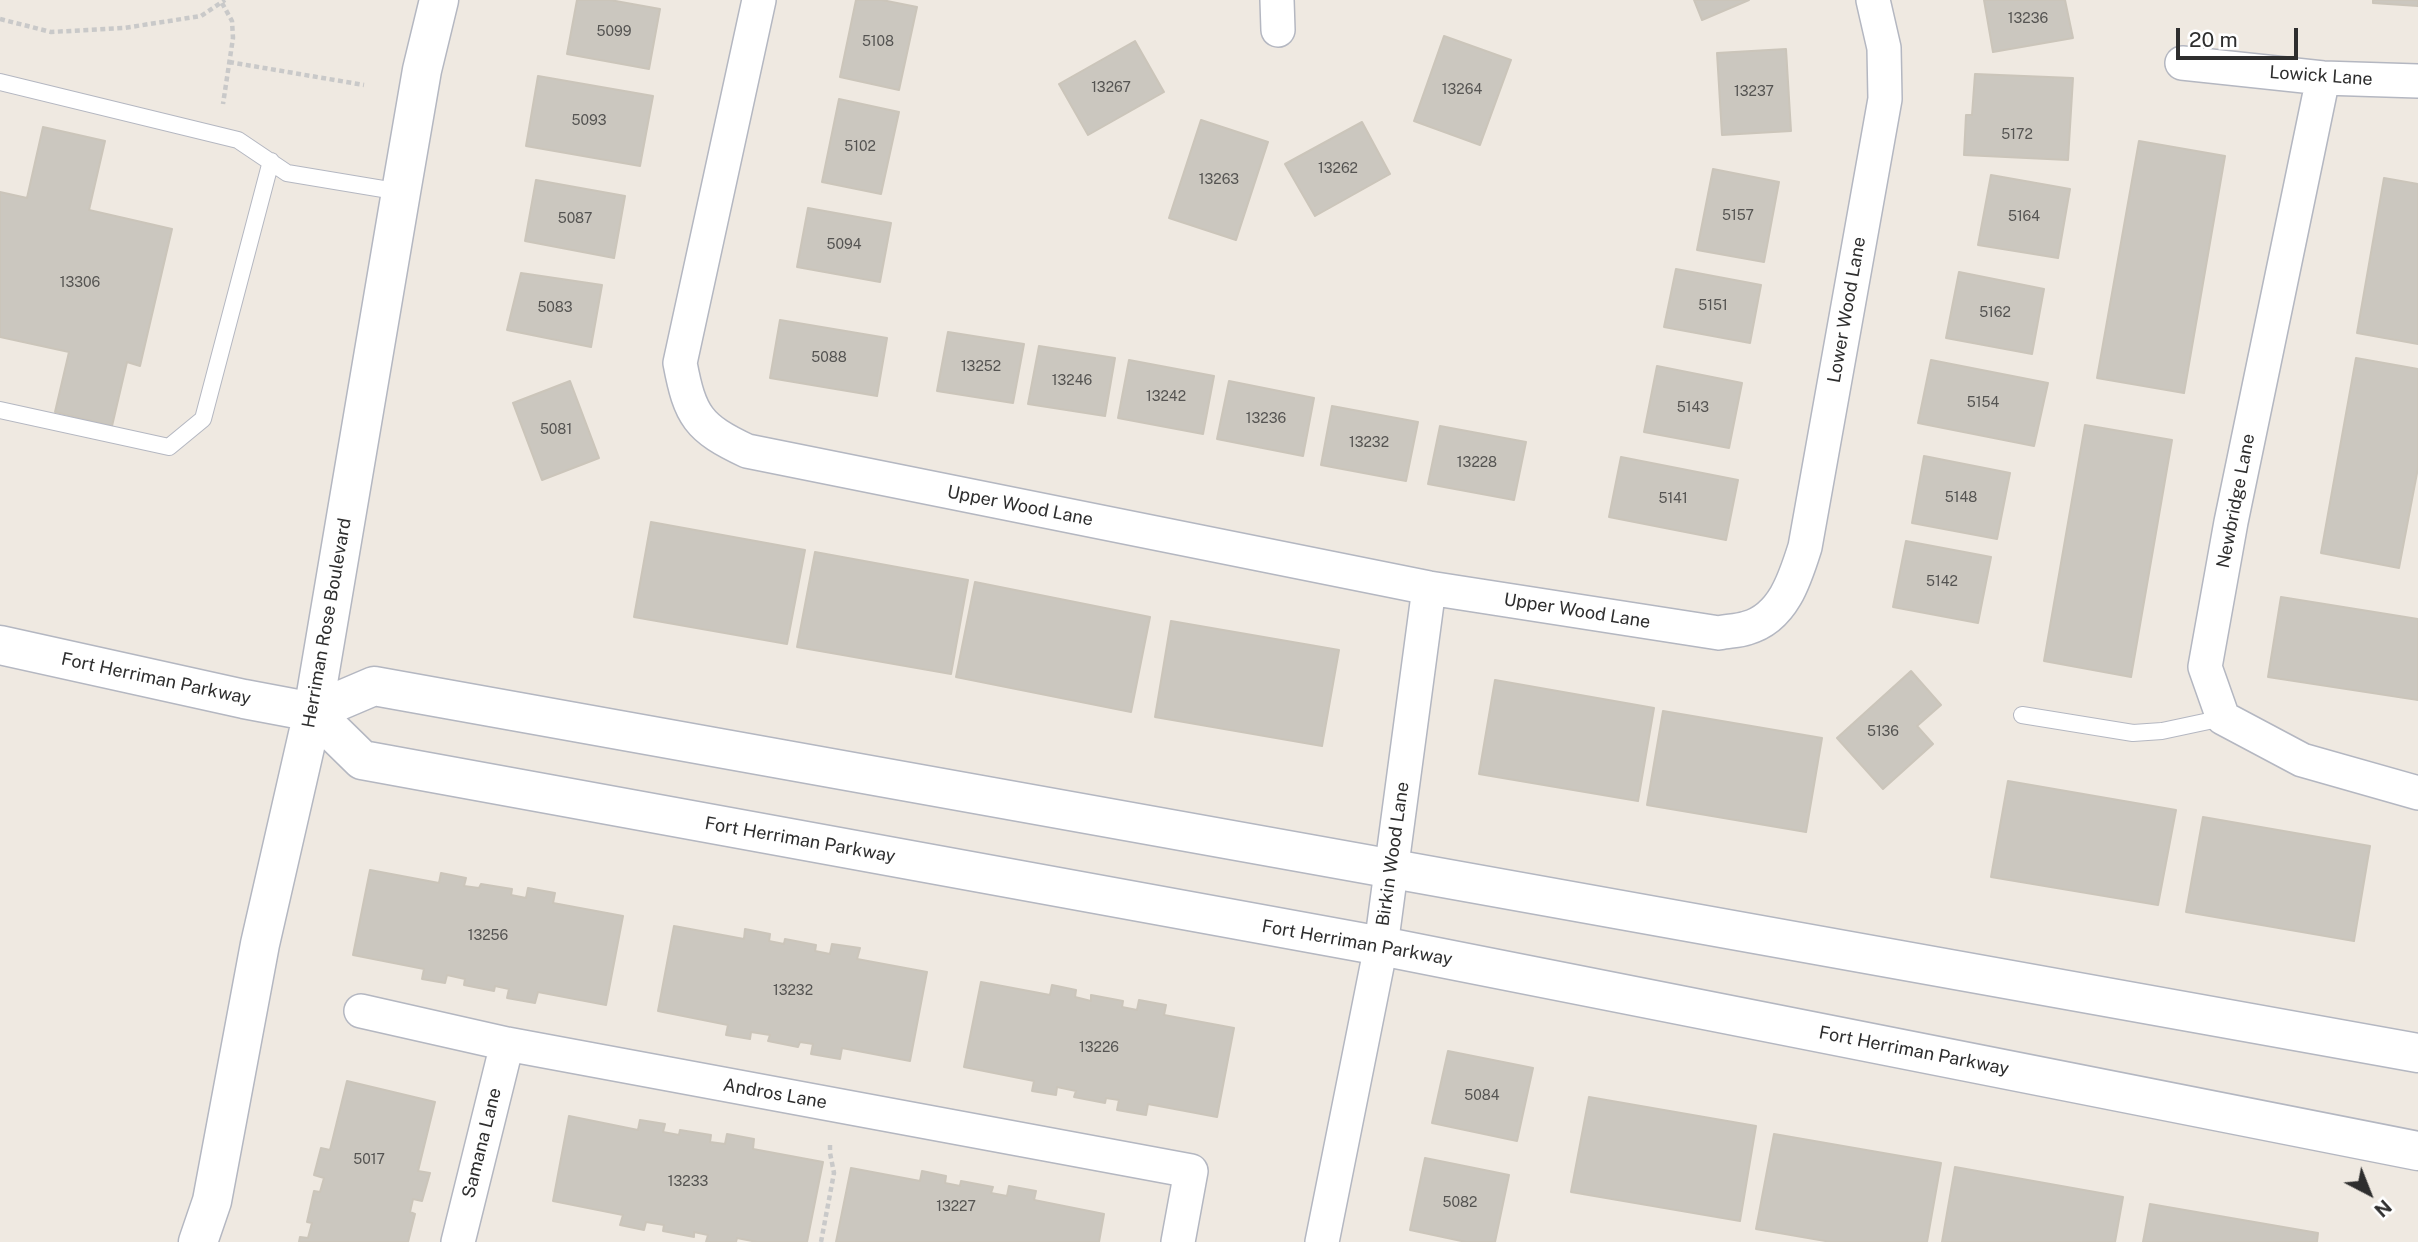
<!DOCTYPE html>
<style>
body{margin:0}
#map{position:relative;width:2418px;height:1242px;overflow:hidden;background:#efe9e1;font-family:"Public Sans",sans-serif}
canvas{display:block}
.north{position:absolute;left:2334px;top:1158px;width:70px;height:70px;-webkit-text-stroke:5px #fff;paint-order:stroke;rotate:138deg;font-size:19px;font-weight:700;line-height:28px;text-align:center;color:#2e2e2e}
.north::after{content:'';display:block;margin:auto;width:24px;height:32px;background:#2e2e2e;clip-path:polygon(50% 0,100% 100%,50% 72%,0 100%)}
.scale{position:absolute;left:2176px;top:28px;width:122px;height:32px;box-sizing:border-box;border:4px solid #2e2e2e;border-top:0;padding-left:9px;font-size:21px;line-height:24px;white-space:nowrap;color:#2e2e2e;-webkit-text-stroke:5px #fff;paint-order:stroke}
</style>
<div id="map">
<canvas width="2418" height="1242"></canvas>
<div class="north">N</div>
<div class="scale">20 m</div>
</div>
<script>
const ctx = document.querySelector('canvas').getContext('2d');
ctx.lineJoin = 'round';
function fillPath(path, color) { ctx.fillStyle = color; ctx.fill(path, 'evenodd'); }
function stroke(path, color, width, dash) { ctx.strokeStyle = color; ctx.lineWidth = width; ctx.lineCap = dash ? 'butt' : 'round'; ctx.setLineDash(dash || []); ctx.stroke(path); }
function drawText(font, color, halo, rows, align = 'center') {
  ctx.font = font + ' "Public Sans",sans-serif'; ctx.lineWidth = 6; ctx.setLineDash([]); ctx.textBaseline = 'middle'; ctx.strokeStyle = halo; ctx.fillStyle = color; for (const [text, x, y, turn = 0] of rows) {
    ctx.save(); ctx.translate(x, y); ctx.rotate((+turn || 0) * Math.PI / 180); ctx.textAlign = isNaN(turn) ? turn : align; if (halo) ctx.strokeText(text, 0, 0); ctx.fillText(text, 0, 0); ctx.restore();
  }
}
const building = new Path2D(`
 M577 0H610L660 9 649 69 567 54Z
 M856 0H882L917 7 899 90 840 77Z
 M1694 0H1749L1702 20Z
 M1984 0H2065L2073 38 1993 52Z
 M2373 0H2418V6L2373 3Z
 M1444 36 1511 60 1480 145 1414 121Z
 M1135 41 1164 92 1088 135 1059 84Z
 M1786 49 1791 131 1722 135 1717 53Z
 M1975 74 2073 78 2068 160 1964 155 1966 115H1972Z
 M538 76 653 96 640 166 526 146Z
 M839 99 899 112 881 194 822 182Z
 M1201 120 1268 142 1236 240 1169 218Z
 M1362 122 1390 174 1315 216 1285 164Z
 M43 127 105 141 89 210 172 229 140 366 127 362 112 426 55 412 69 352 0 337V192L27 198Z
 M2139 141 2225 156 2184 393 2097 378Z
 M1713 169 1779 182 1764 262 1697 250Z
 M1991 175 2070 189 2058 258 1978 245Z
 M2384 178 2418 184V344L2357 333Z
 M536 180 625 196 614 258 525 241Z
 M808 208 891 223 880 282 797 267Z
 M1676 269 1761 285 1750 343 1664 327Z
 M1959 272 2044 289 2032 354 1946 338Z
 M521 273 602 285 591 347 507 330Z
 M780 320 887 338 877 396 770 378Z
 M948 332 1024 344 1013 403 937 391Z
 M1039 346 1115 358 1105 416 1028 404Z
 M2356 358 2418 369V468L2399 568 2321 553Z
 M1129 360 1214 376 1203 434 1118 418Z
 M1931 360 2048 383 2034 446 1918 423Z
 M1657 366 1742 383 1729 448 1644 432Z
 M570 381 599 458 542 480 513 403Z
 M1229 381 1314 398 1303 456 1217 439Z
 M1332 406 1418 422 1406 481 1321 465Z
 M2085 425 2172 440 2131 677 2044 661Z
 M1440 426 1526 442 1514 500 1428 484Z
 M1924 456 2010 473 1997 539 1912 523Z
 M1621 457 1738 480 1726 540 1609 517Z
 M651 522 805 550 787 644 634 617Z
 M1906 541 1991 557 1978 623 1893 607Z
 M815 552 968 580 951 674 797 647Z
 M975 582 1150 617 1131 712 956 677Z
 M2281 597 2418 619V700L2268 677Z
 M1171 621 1339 650 1322 746 1155 717Z
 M1911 671 1941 705 1917 726 1933 744 1883 789 1837 738Z
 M1495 680 1654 708 1638 801 1479 774Z
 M1663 711 1822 738 1806 832 1647 805Z
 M2008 781 2176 810 2158 905 1991 877Z
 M2203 817 2370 846 2354 941 2186 912Z
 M370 870 439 883 441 873 466 878 464 886 479 888 481 884 512 889 511 895 526 898 528 888 555 893 553 903 623 916 606 1005 538 992 535 1003 507 998 509 989 495 986 494 991 464 985 465 979 447 975 445 983 422 979 424 969 353 955Z
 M674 926 744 939 745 929 770 934 769 941 784 944 785 939 816 945 815 951 830 954 832 944 860 948 857 959 927 972 910 1061 842 1048 840 1059 811 1054 813 1044 800 1042 798 1047 768 1041 770 1035 751 1032 750 1039 726 1035 728 1025 658 1011Z
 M981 982 1050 995 1052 985 1076 990 1075 997 1091 1001V995L1123 1001 1122 1007 1137 1010 1139 1000 1166 1005 1164 1015 1234 1028 1217 1117 1148 1104 1146 1115 1117 1110 1119 1100 1106 1098 1105 1103 1074 1097 1076 1091 1057 1087 1056 1095 1032 1091 1034 1081 964 1067Z
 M1448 1051 1533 1068 1517 1141 1432 1123Z
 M347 1081 435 1102 418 1171 430 1173 422 1201 413 1199 410 1212 415 1214 408 1242H299L300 1237 308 1238 312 1223 307 1222 314 1191 320 1192 324 1178 314 1175 321 1148 330 1150Z
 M1589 1097 1756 1126 1740 1221 1571 1192Z
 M569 1116 638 1130 640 1120 665 1124 663 1132 679 1135 680 1130 711 1135 710 1142 725 1144 727 1134 754 1139 753 1149 823 1162 807 1242H757L737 1238 736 1242H706L708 1235 694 1232V1237L663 1231 664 1225 646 1222 644 1230 620 1225 623 1215 553 1201Z
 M1774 1134 1941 1163 1927 1242H1831L1756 1229Z
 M1425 1158 1509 1175 1495 1242H1466L1410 1230Z
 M1955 1167 2123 1197 2115 1242H1942Z
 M851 1168 920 1181 922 1171 946 1176 945 1183 960 1186 961 1181 993 1187 991 1193 1007 1196 1009 1186 1036 1191 1034 1200 1104 1214 1099 1242H836Z
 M2150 1204 2318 1233 2317 1242H2143Z`);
const path = new Path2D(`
 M222 3 232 21 233 38 223 104
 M0 19 51 32 124 28 201 16 225 0
 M229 62 364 85
 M821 1242 834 1173 830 1153V1143`);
const service = new Path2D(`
 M0 82 238 140 287 173 401 192
 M0 410 169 447 203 419 271 161
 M2022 715 2133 733 2162 731 2223 718`);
const minor = new Path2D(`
 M759 0 680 363C690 416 698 428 747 451L1429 588 1719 633C1728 631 1738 631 1747 628 1783 618 1795 579 1805 547L1885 99 1884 48 1873 0
 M1277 0 1278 30
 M2182 63 2323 78 2418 81
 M2323 78 2231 522 2205 667 2223 718 2302 760 2418 793
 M361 1011 507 1044 1191 1171 1178 1242
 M458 1242 507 1044
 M1322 1242 1381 946 1429 588`);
const tertiary = new Path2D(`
 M0 645 244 699 313 712 374 686 2418 1053
 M313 712 362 760 1381 946 2418 1151
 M198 1242 212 1201 260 944 313 712 401 192 422 70 439 0`);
const numberNames = [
 ["13236",2028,19],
 ["5099",614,32],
 ["5108",878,42],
 ["13267",1111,88],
 ["13264",1462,90],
 ["13237",1754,92],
 ["5093",589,121],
 ["5172",2017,135],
 ["5102",860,147],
 ["13262",1338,169],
 ["13263",1219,180],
 ["5157",1738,216],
 ["5164",2024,217],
 ["5087",575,219],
 ["5094",844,245],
 ["13306",80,283],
 ["5151",1713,306],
 ["5083",555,308],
 ["5162",1995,313],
 ["5088",829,358],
 ["13252",981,367],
 ["13246",1072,381],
 ["13242",1166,397],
 ["5154",1983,403],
 ["5143",1693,408],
 ["13236",1266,419],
 ["5081",556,430],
 ["13232",1369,443],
 ["13228",1477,463],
 ["5148",1961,498],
 ["5141",1673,499],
 ["5142",1942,582],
 ["5136",1883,732],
 ["13256",488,936],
 ["13232",793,991],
 ["13226",1099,1048],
 ["5084",1482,1096],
 ["5017",369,1160],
 ["13233",688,1182],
 ["5082",1460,1203],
 ["13227",956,1207]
];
const streetNames = [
 ["Lowick Lane",2321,76,4],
 ["Lower Wood Lane",1847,310,-80],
 ["Newbridge Lane",2236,501,-79],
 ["Upper Wood Lane",1020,506,11],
 ["Upper Wood Lane",1577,611,9],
 ["Herriman Rose Boulevard",327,623,-80],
 ["Fort Herriman Parkway",156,679,12],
 ["Fort Herriman Parkway",800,840,10],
 ["Birkin Wood Lane",1393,854,-82],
 ["Fort Herriman Parkway",1357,943,10],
 ["Fort Herriman Parkway",1914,1051,11],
 ["Andros Lane",775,1094,10],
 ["Samana Lane",482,1143,-76]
];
fillPath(building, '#cbc7bf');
stroke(building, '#cbc5ba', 2);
stroke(service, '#b4b7c1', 18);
stroke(minor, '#b4b7c1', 36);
stroke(tertiary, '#b4b7c1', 41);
stroke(path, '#c9c9c9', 4.5, [5, 3.5]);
stroke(service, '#fff', 16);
stroke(minor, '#fff', 33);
stroke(tertiary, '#fff', 38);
drawText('14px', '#555452', null, numberNames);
drawText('18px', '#2e2e2e', '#fff', streetNames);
</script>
